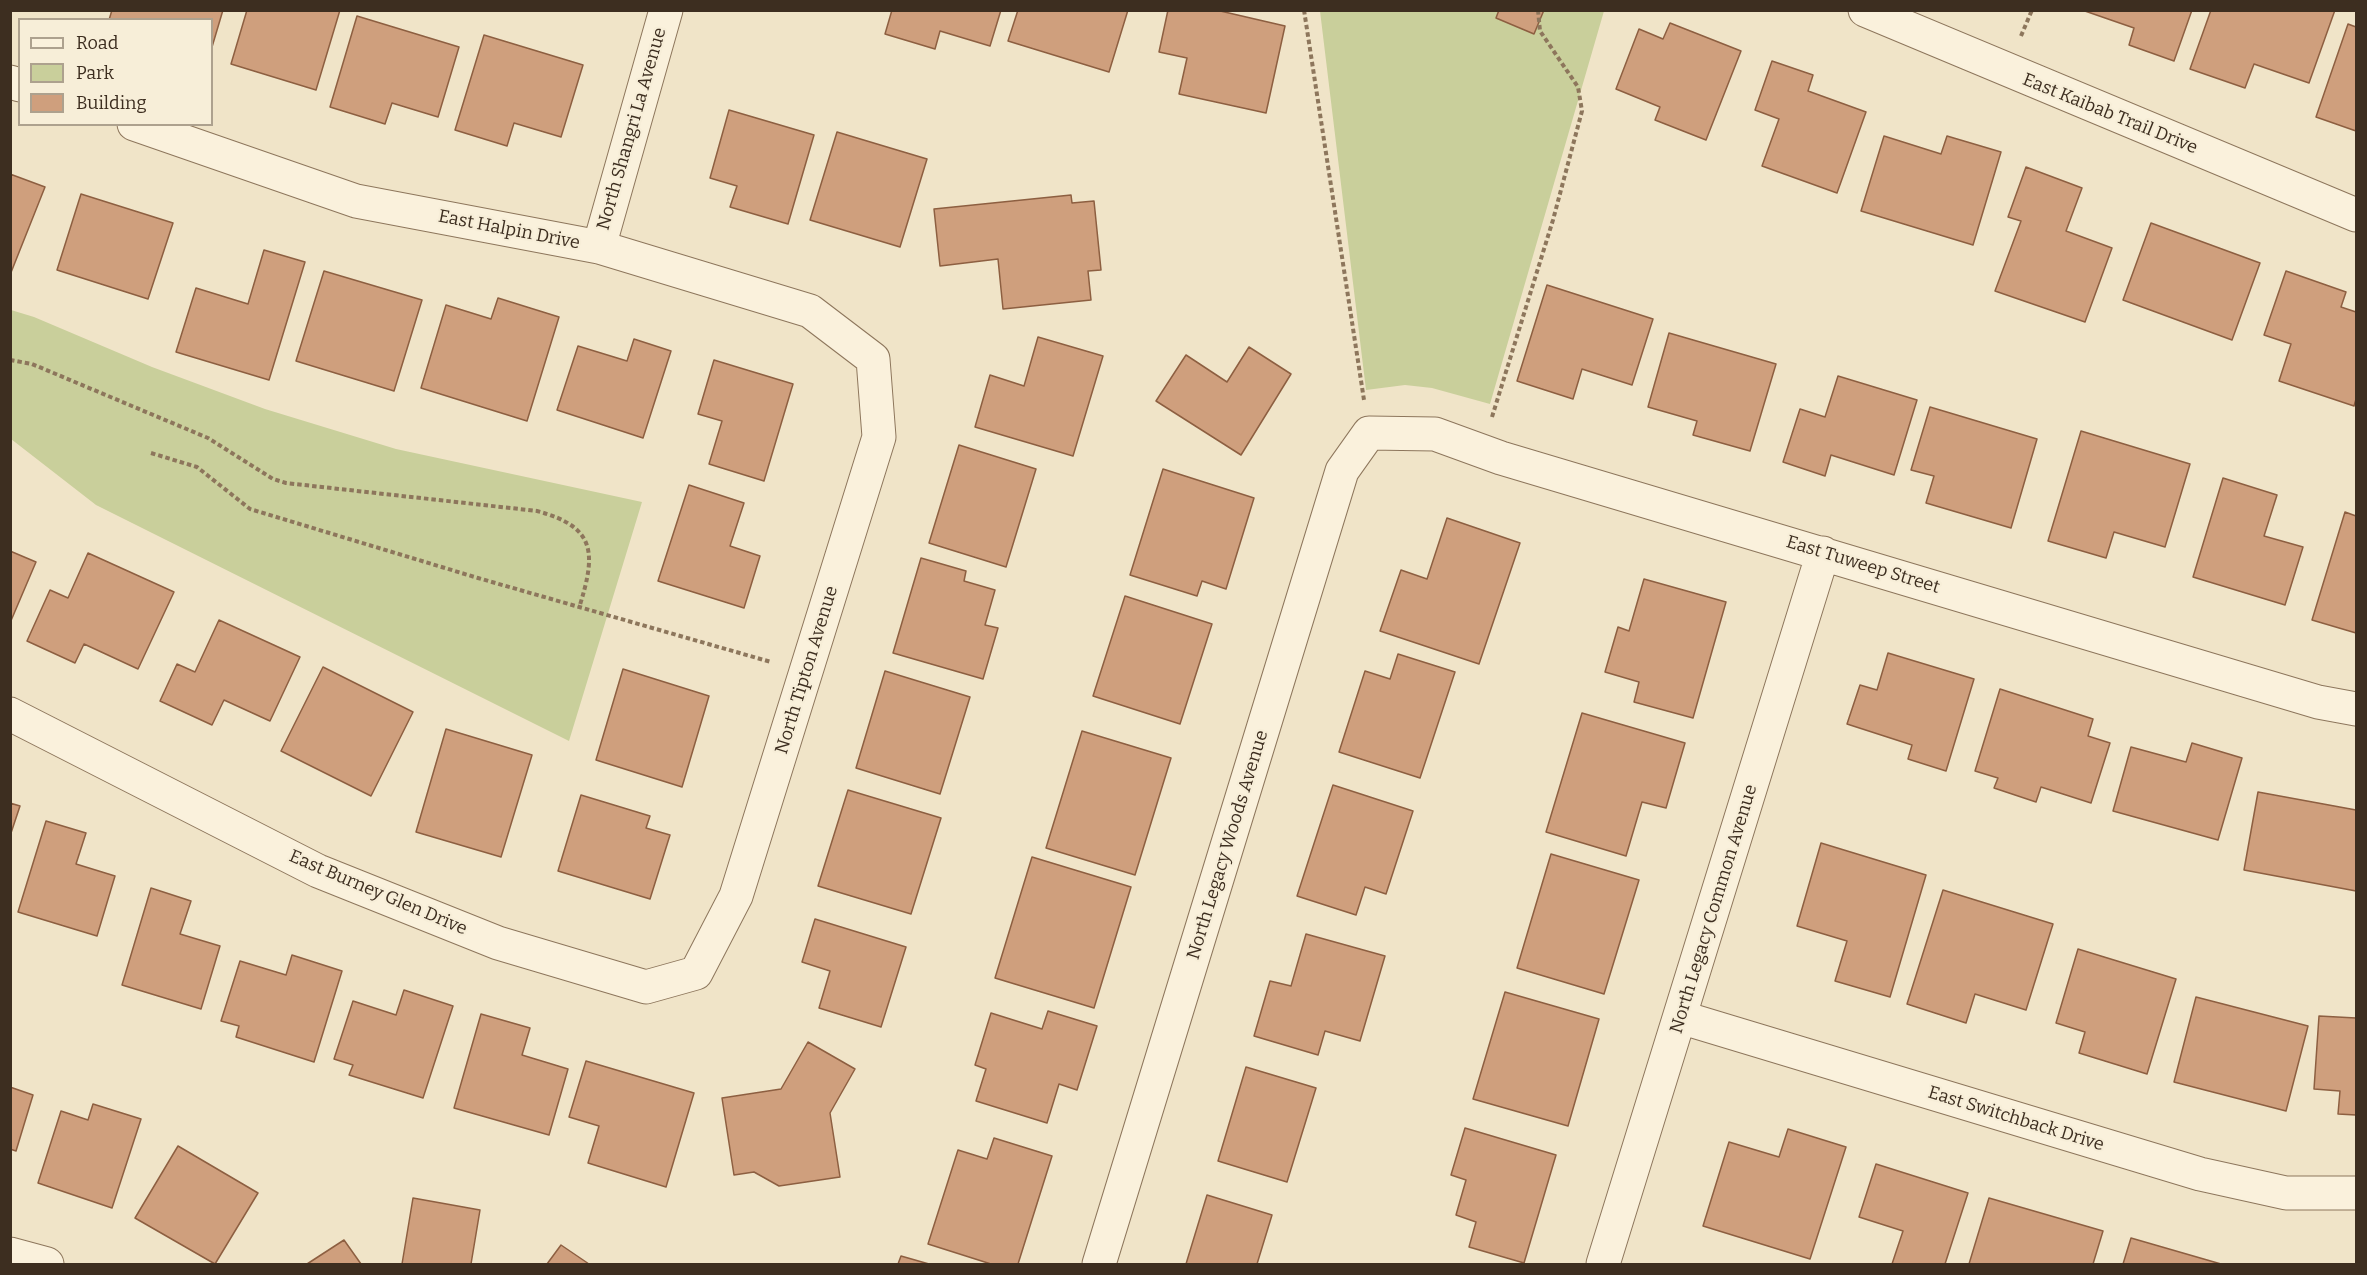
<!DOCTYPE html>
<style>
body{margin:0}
#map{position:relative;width:2367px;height:1275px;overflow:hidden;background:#f0e4c8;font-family:Bitter,serif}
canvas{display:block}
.frame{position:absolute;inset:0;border:12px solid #3d2e20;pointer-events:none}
.legend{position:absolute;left:18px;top:18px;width:195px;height:108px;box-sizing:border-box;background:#f7eed8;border:2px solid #ada18e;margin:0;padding:8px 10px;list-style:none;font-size:18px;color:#3d2e20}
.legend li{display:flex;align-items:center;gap:12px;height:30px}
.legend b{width:30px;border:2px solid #ada18e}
</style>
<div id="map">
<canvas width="2367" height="1275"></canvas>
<div class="frame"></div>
<ul class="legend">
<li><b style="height:8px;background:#faf1dc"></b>Road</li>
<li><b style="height:16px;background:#c9cf9b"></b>Park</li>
<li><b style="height:16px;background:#cf9f7d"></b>Building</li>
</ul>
</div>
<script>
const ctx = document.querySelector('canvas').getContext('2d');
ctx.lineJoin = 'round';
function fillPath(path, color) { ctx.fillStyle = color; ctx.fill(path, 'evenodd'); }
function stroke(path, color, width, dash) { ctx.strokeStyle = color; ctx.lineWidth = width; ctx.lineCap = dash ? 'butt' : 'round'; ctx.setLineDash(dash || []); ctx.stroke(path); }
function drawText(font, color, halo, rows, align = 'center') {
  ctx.font = font + ' Bitter,serif'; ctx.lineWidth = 4.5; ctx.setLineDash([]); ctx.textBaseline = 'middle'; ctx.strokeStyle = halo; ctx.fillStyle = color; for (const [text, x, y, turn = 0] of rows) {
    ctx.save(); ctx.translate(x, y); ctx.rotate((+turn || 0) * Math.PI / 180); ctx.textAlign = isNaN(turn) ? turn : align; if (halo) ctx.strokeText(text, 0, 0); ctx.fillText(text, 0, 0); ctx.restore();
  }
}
const green = new Path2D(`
 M1320 11H1604L1490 404 1432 388 1405 385 1366 390Z
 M11 310 34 317 152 367 265 409 396 449 642 502 569 741 96 505 11 439Z`);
const building = new Path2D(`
 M112 10H223L212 47V20H109Z
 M247 10H340L316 90 231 64Z
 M892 10H1001L990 46 940 31 935 49 885 34Z
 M1018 10H1128L1109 72 1008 41Z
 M1168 10H1216L1285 26 1266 113 1179 94 1187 58 1159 52Z
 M1499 10H1544L1534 34 1496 18Z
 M2082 10H2192L2174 61 2129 45 2134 28Z
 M2211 10H2335L2309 83 2254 64 2245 88 2190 69Z
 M357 16 459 47 438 117 392 103 385 124 330 107Z
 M1670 23 1741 51 1706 140 1655 120 1660 107 1616 89 1639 29 1663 39Z
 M2348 24 2356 27V131L2316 117Z
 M484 35 583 65 561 137 514 123 507 146 455 130Z
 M1772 61 1813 75 1808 91 1866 112 1837 193 1762 166 1779 119 1755 110Z
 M729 110 814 135 788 224 730 207 737 186 710 178Z
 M837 132 927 159 900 247 810 220Z
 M1884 136 1941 154 1947 136 2001 152 1973 245 1861 211Z
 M2026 167 2082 188 2066 231 2112 248 2085 322 1995 291 2021 221 2008 217Z
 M10 174 45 187 10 275Z
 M81 194 173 223 148 299 57 270Z
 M1071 195 1072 203 1094 201 1101 270 1088 271 1091 300 1003 309 998 259 940 266 934 209Z
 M2151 223 2260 263 2232 340 2123 300Z
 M264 250 305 262 269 380 176 352 196 288 248 304Z
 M324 271 422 300 394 391 296 361Z
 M2286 271 2346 292 2341 307 2356 312V399L2354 406 2279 381 2291 344 2264 335Z
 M1547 285 1653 319 1632 385 1582 369 1573 399 1517 381Z
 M498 298 559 317 527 421 421 388 446 305 491 319Z
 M1669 333 1776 364 1750 451 1693 435 1697 421 1648 407Z
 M1038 337 1103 356 1073 456 975 427 990 375 1024 386Z
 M634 339 671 351 643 438 557 410 578 346 627 361Z
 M1249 347 1291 374 1241 455 1156 401 1186 355 1227 382Z
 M714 360 793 384 764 481 709 464 722 421 698 414Z
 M1838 376 1917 400 1894 475 1831 455 1825 476 1783 462 1800 409 1825 417Z
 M1930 407 2037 439 2011 528 1926 503 1934 476 1911 470Z
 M2081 431 2190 464 2165 547 2114 532 2106 558 2048 541Z
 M959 445 1036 469 1006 567 929 543Z
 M1163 469 1254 498 1226 589 1202 581 1197 596 1130 575Z
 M2223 478 2277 495 2264 536 2303 547 2285 605 2193 577Z
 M689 485 744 503 730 546 760 556 744 608 658 581Z
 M2345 512 2356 516V633L2312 620Z
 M1447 518 1520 543 1479 664 1380 631 1401 570 1427 579Z
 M10 551 36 562 10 623Z
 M88 553 174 592 138 669 84 644 75 663 27 641 50 590 68 598Z
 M921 558 966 571 964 581 995 590 985 625 998 628 983 679 893 653Z
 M1644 579 1726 602 1693 718 1634 702 1639 682 1605 672 1618 627 1629 631Z
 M1125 596 1212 624 1180 724 1093 696Z
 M219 620 300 657 270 721 224 700 212 725 160 701 177 664 195 672Z
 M1888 653 1974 679 1946 771 1908 759 1912 745 1847 724 1860 685 1877 690Z
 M1398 654 1455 672 1420 778 1339 752 1365 671 1390 679Z
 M323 667 413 712 371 796 281 751Z
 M623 669 709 696 682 787 596 760Z
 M885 671 970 697 940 794 856 768Z
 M2000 689 2093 719 2088 736 2110 743 2091 803 2041 787 2036 802 1994 788 1998 778 1975 771Z
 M1582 713 1685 743 1666 808 1642 802 1626 856 1546 832Z
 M446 729 532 755 501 857 416 832Z
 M1082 731 1171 758 1135 875 1046 848Z
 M2192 743 2242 758 2218 840 2113 811 2131 747 2186 762Z
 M1333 785 1413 811 1386 894 1365 887 1356 915 1297 896Z
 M848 790 941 818 911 914 818 886Z
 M2258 792 2356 810V891L2244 870Z
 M581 795 650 816 646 828 670 835 650 899 558 871Z
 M10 803 20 806 10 836Z
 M46 821 86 833 76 864 115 876 97 936 18 912Z
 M1821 843 1926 875 1890 997 1835 981 1847 941 1797 926Z
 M1551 854 1639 880 1604 994 1517 968Z
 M1032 857 1131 887 1094 1008 995 978Z
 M151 888 191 901 180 934 220 946 201 1009 122 985Z
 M1943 890 2053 924 2026 1010 1975 994 1966 1023 1907 1004Z
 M815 919 906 947 881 1027 819 1008 830 971 802 962Z
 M1306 934 1385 956 1360 1041 1325 1031 1318 1055 1254 1036 1270 981 1291 986Z
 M2078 949 2176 979 2147 1074 2079 1053 2085 1032 2056 1023Z
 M292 955 342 971 314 1062 236 1037 239 1026 221 1021 240 961 286 975Z
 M404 990 453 1006 423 1098 349 1075 353 1065 334 1059 353 1001 396 1015Z
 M1505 992 1599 1019 1568 1126 1473 1099Z
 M2196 997 2308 1026 2286 1111 2174 1082Z
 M1048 1011 1097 1026 1077 1090 1059 1084 1047 1123 976 1101 986 1069 975 1065 991 1013 1042 1029Z
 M481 1014 530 1028 522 1055 568 1069 549 1135 454 1108Z
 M2319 1016 2356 1018V1115L2338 1114 2340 1091 2314 1089Z
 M808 1042 855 1069 830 1113 840 1177 779 1186 754 1172 734 1175 722 1098 781 1089Z
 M586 1061 694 1093 666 1187 588 1163 599 1126 569 1117Z
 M1246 1067 1316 1088 1287 1182 1218 1161Z
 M10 1087 33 1095 16 1151 10 1149Z
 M93 1104 141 1119 112 1208 38 1183 61 1111 88 1120Z
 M1465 1128 1556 1155 1524 1263 1469 1247 1476 1222 1456 1215 1466 1180 1451 1175Z
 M1788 1129 1846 1147 1810 1259 1703 1226 1729 1142 1779 1157Z
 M994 1138 1052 1156 1018 1264H991L928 1244 958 1150 987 1159Z
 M178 1146 258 1193 215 1264 135 1218Z
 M1876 1164 1968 1193 1945 1264H1892L1903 1231 1859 1217Z
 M1207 1195 1272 1215 1257 1264H1186Z
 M413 1198 480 1210 471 1264H402Z
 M1989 1198 2103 1231 2093 1264H1969Z
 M2131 1238 2221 1264H2123Z
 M344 1240 361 1264H307Z
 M561 1245 589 1264H547Z
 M901 1256 929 1264H898Z`);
const path = new Path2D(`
 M1304 10 1364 400
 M2021 36 2032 10
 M10 360 32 364 208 438 273 479 286 483 537 511C597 527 596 554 579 608
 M1492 417 1553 220 1582 111 1578 87 1540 31 1538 10
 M151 453 197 467 250 509 478 578 771 662`);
const minor = new Path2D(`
 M1865 10 2356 215
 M10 82 20 85
 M599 247 666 10
 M10 714 318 871 498 943 646 987 696 973 736 896 879 437 873 359 810 311 599 247 356 201 134 124
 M1680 1017 2200 1174 2286 1193H2356
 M10 1254 47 1264
 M1099 1264 1342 471 1369 433 1435 434 1501 458 2318 702 2356 709
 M1603 1264 1823 553`);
const streetNames = [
 ["East Kaibab Trail Drive",2110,114,22],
 ["North Shangri La Avenue",632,129,-74],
 ["East Halpin Drive",509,230,11],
 ["East Tuweep Street",1863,565,17],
 ["North Tipton Avenue",807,670,-73],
 ["North Legacy Woods Avenue",1228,845,-73],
 ["East Burney Glen Drive",378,893,23],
 ["North Legacy Common Avenue",1714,909,-73],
 ["East Switchback Drive",2016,1119,17]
];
fillPath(green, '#c9cf9b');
fillPath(building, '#cf9f7d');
stroke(building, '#8d5f41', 1.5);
stroke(minor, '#8d765c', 35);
stroke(path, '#8d765c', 4, [4.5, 3]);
stroke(minor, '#faf1dc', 33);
drawText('18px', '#3d2e20', '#f7eed8', streetNames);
</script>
